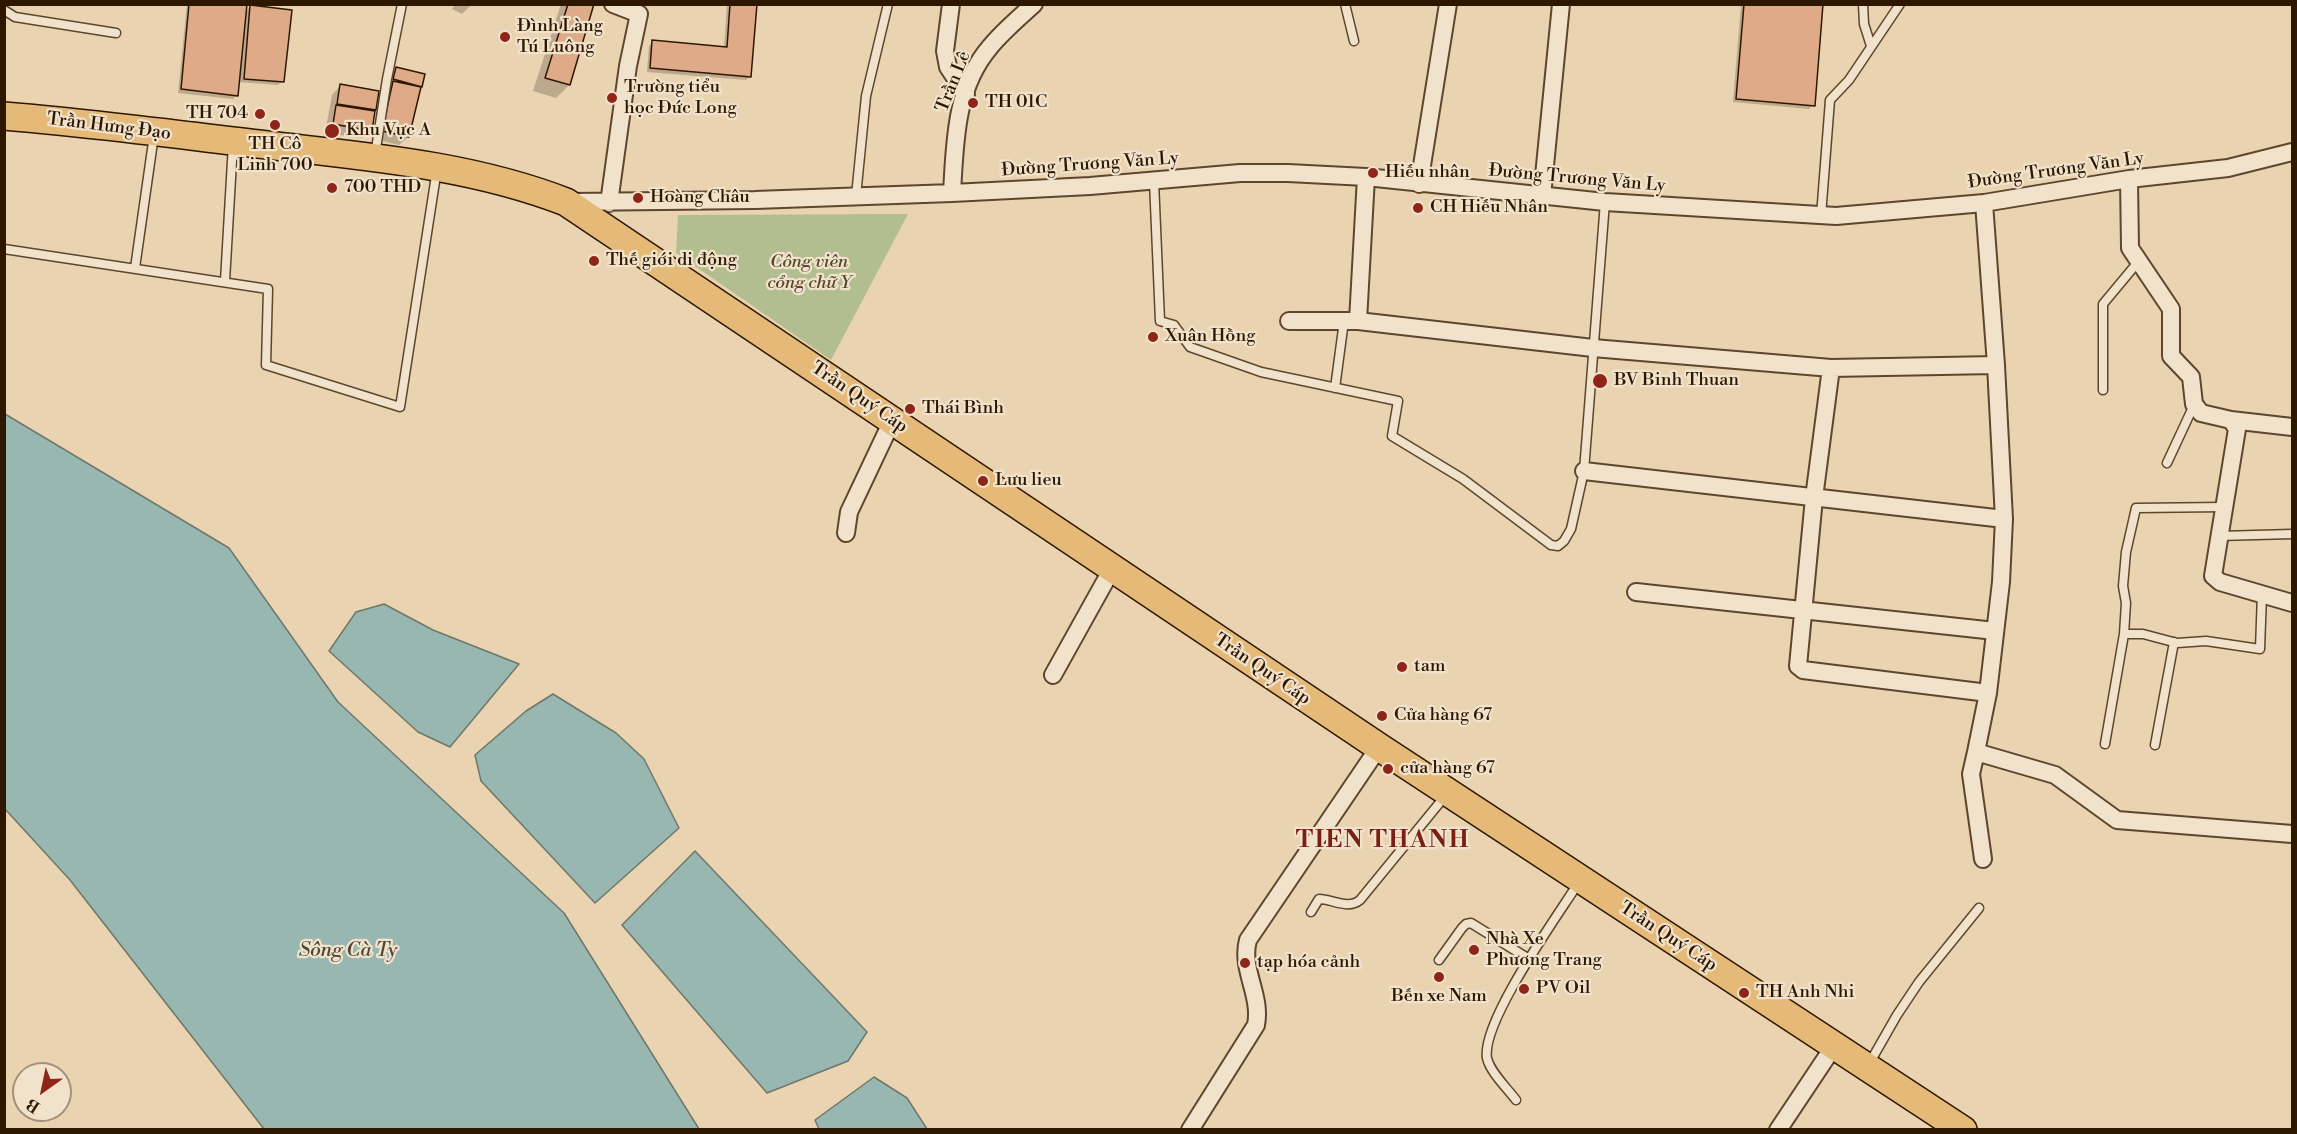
<!DOCTYPE html>
<meta charset="utf-8">
<style>
body{margin:0}
#map{position:relative;width:2297px;height:1134px;overflow:hidden;background:#ead3b1;font-family:"Libre Bodoni",serif}
canvas{display:block}
.frame{position:absolute;inset:0;border:6px solid #2e1700;pointer-events:none}
.north{position:absolute;left:12px;top:1062px;width:60px;height:60px;box-sizing:border-box;background:#f1e2cc;border:2px solid #a3917a;border-radius:50%;rotate:213deg;font-size:16px;font-weight:700;line-height:24px;text-align:center;color:#2e1700}
.north::after{content:'';display:block;margin:auto;width:21px;height:27px;background:#8f2418;clip-path:polygon(50% 0,100% 100%,50% 72%,0 100%)}
</style>
<div id="map">
<canvas width="2297" height="1134"></canvas>
<div class="frame"></div>
<div class="north">B</div>
</div>
<script>
const ctx = document.querySelector('canvas').getContext('2d');
ctx.lineJoin = 'round';
function fillPath(path, color) { ctx.fillStyle = color; ctx.fill(path, 'evenodd'); }
function stroke(path, color, width, dash) { ctx.strokeStyle = color; ctx.lineWidth = width; ctx.lineCap = dash ? 'butt' : 'round'; ctx.setLineDash(dash || []); ctx.stroke(path); }
function drawText(font, color, halo, rows, align = 'center') {
  ctx.font = font + ' "Libre Bodoni",serif'; ctx.lineWidth = 4.5; ctx.setLineDash([]); ctx.textBaseline = 'middle'; ctx.strokeStyle = halo; ctx.fillStyle = color; for (const [text, x, y, turn = 0] of rows) {
    ctx.save(); ctx.translate(x, y); ctx.rotate((+turn || 0) * Math.PI / 180); ctx.textAlign = isNaN(turn) ? turn : align; if (halo) ctx.strokeText(text, 0, 0); ctx.fillText(text, 0, 0); ctx.restore();
  }
}
const green = new Path2D(`
 M908 214 831 360 676 253 678 215Z`);
const water = new Path2D(`
 M5 414 229 548 338 702 564 913 699 1129H264L70 880 5 809Z
 M384 604 433 630 519 664 450 747 418 732 329 651 356 612Z
 M553 694 616 733 644 759 679 828 595 903 481 781 475 755 526 711Z
 M695 851 867 1032 848 1061 767 1093 622 925Z
 M874 1077 907 1098 927 1129H819L815 1120Z`);
const shadow = new Path2D(`
 M187 4H246L245 12 251 6 282 81 278 85 238 82 237 95 233 99 178 93Z
 M455 4H472L462 14 452 9Z
 M561 4H593L569 85 556 98 533 91Z
 M727 4H755L749 77 746 80 647 72 649 46 653 42 724 48Z
 M1741 4H1821L1813 105 1809 109 1733 102Z
 M396 68 421 86 408 137 399 145 374 139 385 91 393 83H390Z
 M340 86 377 92 371 130 362 138 325 133 332 95Z`);
const building = new Path2D(`
 M189 4H247L238 96 181 89Z
 M568 4H594L570 85 545 78Z
 M730 4H757L751 77 650 68 652 40 727 47Z
 M1744 4H1823L1815 106 1736 99Z
 M250 5 292 10 284 82 244 79Z
 M396 67 425 74 422 87 393 79Z
 M393 81 421 87 409 137 382 131Z
 M340 84 379 91 376 110 337 104Z
 M336 105 375 111 372 131 333 124Z`);
const service = new Path2D(`
 M1345 4 1354 41
 M1863 4 1864 24 1871 46
 M4 10 15 17 116 33
 M375 155 387 79 402 4
 M1154 181 1160 321 1174 325 1190 347 1261 372 1398 401 1392 436 1463 479 1551 545 1558 546 1564 541 1571 529 1584 471 1605 202
 M856 196 866 96 888 4
 M1821 216 1830 100 1849 80 1900 4
 M4 249 268 289 266 365 400 407 437 169
 M135 268 154 135
 M225 281 233 144
 M1335 388 1344 321
 M2103 390V304L2138 262
 M2167 463 2194 405
 M2224 507 2136 508 2126 552 2123 586 2126 603 2124 634H2143L2177 643 2206 641 2260 649 2262 594
 M2219 536 2292 534
 M2105 744 2124 634
 M2155 745 2174 642
 M1311 912 1319 899C1332 899 1348 910 1360 900L1446 795
 M1439 960 1462 928 1466 924 1471 923 1529 959
 M1869 1064 1897 1015 1919 982 1979 908
 M1516 1100C1507 1088 1490 1072 1487 1058 1481 1022 1558 915 1579 882`);
const minor = new Path2D(`
 M951 4 945 51 948 67 966 94
 M2129 179 2130 248 2171 309V356L2191 377 2194 404 2201 413 2231 420 2237 429 2213 576 2220 582 2292 603
 M1419 184 1448 4
 M952 193C955 142 955 88 990 47 1003 31 1019 18 1034 4
 M1542 196 1561 4
 M570 202 755 200 952 193 1090 186 1240 173H1288L1366 177 1605 202 1836 216 1984 203 2129 179 2228 168 2292 152
 M609 203 628 66 639 14 613 4
 M1984 203 1996 365 2004 519 2001 582 1988 693 1976 752 2055 775 2117 820 2292 834
 M1289 321H1358L1593 348 1831 368 1996 365
 M1358 321 1366 177
 M1831 368 1814 498 1798 666 1803 670 1988 693
 M2231 420 2292 427
 M1584 471 2004 519
 M846 533 849 512 892 421
 M1636 592 1995 631
 M1053 675 1112 569
 M1976 752 1971 774 1983 859
 M1190 1130 1256 1025C1262 995 1240 969 1248 940L1379 747
 M1778 1130 1834 1046`);
const primary = new Path2D(`
 M4 116C92 123 180 135 267 145 369 157 471 165 566 202L1379 747 1963 1130`);
const markers = [
 [505,37,6,"#8f2418"],
 [612,98,6,"#8f2418"],
 [973,103,6,"#8f2418"],
 [260,114,6,"#8f2418"],
 [275,125,6,"#8f2418"],
 [332,131,8,"#8f2418"],
 [1373,173,6,"#8f2418"],
 [332,188,6,"#8f2418"],
 [638,198,6,"#8f2418"],
 [1418,208,6,"#8f2418"],
 [594,261,6,"#8f2418"],
 [1153,337,6,"#8f2418"],
 [1600,381,8,"#8f2418"],
 [910,409,6,"#8f2418"],
 [983,481,6,"#8f2418"],
 [1402,667,6,"#8f2418"],
 [1382,716,6,"#8f2418"],
 [1388,769,6,"#8f2418"],
 [1474,950,6,"#8f2418"],
 [1245,963,6,"#8f2418"],
 [1439,977,6,"#8f2418"],
 [1524,989,6,"#8f2418"],
 [1744,993,6,"#8f2418"]
];
const poiNames = [
 ["Đình Làng",517,27],
 ["Tú Luông",517,48],
 ["Trường tiểu",624,88],
 ["học Đức Long",624,109],
 ["TH 01C",985,103],
 ["TH 704",248,114,"right"],
 ["Khu Vực A",346,131],
 ["TH Cô",275,145,"center"],
 ["Linh 700",275,166,"center"],
 ["Hiếu nhân",1385,173],
 ["700 THD",344,188],
 ["Hoàng Châu",650,198],
 ["CH Hiếu Nhân",1430,208],
 ["Thế giới di động",606,261],
 ["Xuân Hồng",1165,337],
 ["BV Binh Thuan",1614,381],
 ["Thái Bình",922,409],
 ["Lưu lieu",995,481],
 ["tam",1414,667],
 ["Cửa hàng 67",1394,716],
 ["cửa hàng 67",1400,769],
 ["Nhà Xe",1486,940],
 ["Phương Trang",1486,961],
 ["tạp hóa cảnh",1257,963],
 ["PV Oil",1536,989],
 ["TH Anh Nhi",1756,993],
 ["Bến xe Nam",1439,997,"center"]
];
const streetNames = [
 ["Trần Lê",954,82,-68],
 ["Trần Hưng Đạo",109,127,7],
 ["Đường Trương Văn Ly",1090,165,-4],
 ["Đường Trương Văn Ly",2056,171,-8],
 ["Đường Trương Văn Ly",1577,179,5],
 ["Trần Quý Cáp",859,398,34],
 ["Trần Quý Cáp",1262,670,34],
 ["Trần Quý Cáp",1668,937,33]
];
const parkNames = [
 ["Công viên",809,263],
 ["cổng chữ Y",809,284]
];
const waterNames = [
 ["Sông Cà Ty",348,951]
];
const districtNames = [
 ["TIEN THANH",1383,841]
];
fillPath(green, '#b2be8f');
fillPath(water, '#98b7b0');
stroke(water, '#6e776a', 1.5);
fillPath(shadow, '#0003');
fillPath(building, '#dfaa88');
stroke(building, '#2e1700', 1.5);
stroke(service, '#5d462c', 11);
stroke(minor, '#5d462c', 20);
stroke(primary, '#2e1700', 30);
stroke(service, '#f1e2cc', 8);
stroke(minor, '#f1e2cc', 16);
stroke(primary, '#e5ba78', 27);
for (const [x, y, r, color] of markers) { const dot = new Path2D(); dot.arc(x, y, r, 0, 2 * Math.PI); ctx.fillStyle = color; ctx.fill(dot); stroke(dot, '#f1e2cc', 2); }
drawText('18px', '#2e1700', '#f1e2cc', poiNames, 'left');
drawText('18px', '#2e1700', '#f1e2cc', streetNames);
drawText('italic 18px', '#56492b', '#f1e2cc', parkNames);
drawText('italic 20px', '#4e4735', '#f1e2cc', waterNames);
ctx.letterSpacing = '1.5px';
drawText('bold 24px', '#7a1f14', '#f1e2cc', districtNames);
ctx.letterSpacing = '0px';
</script>
